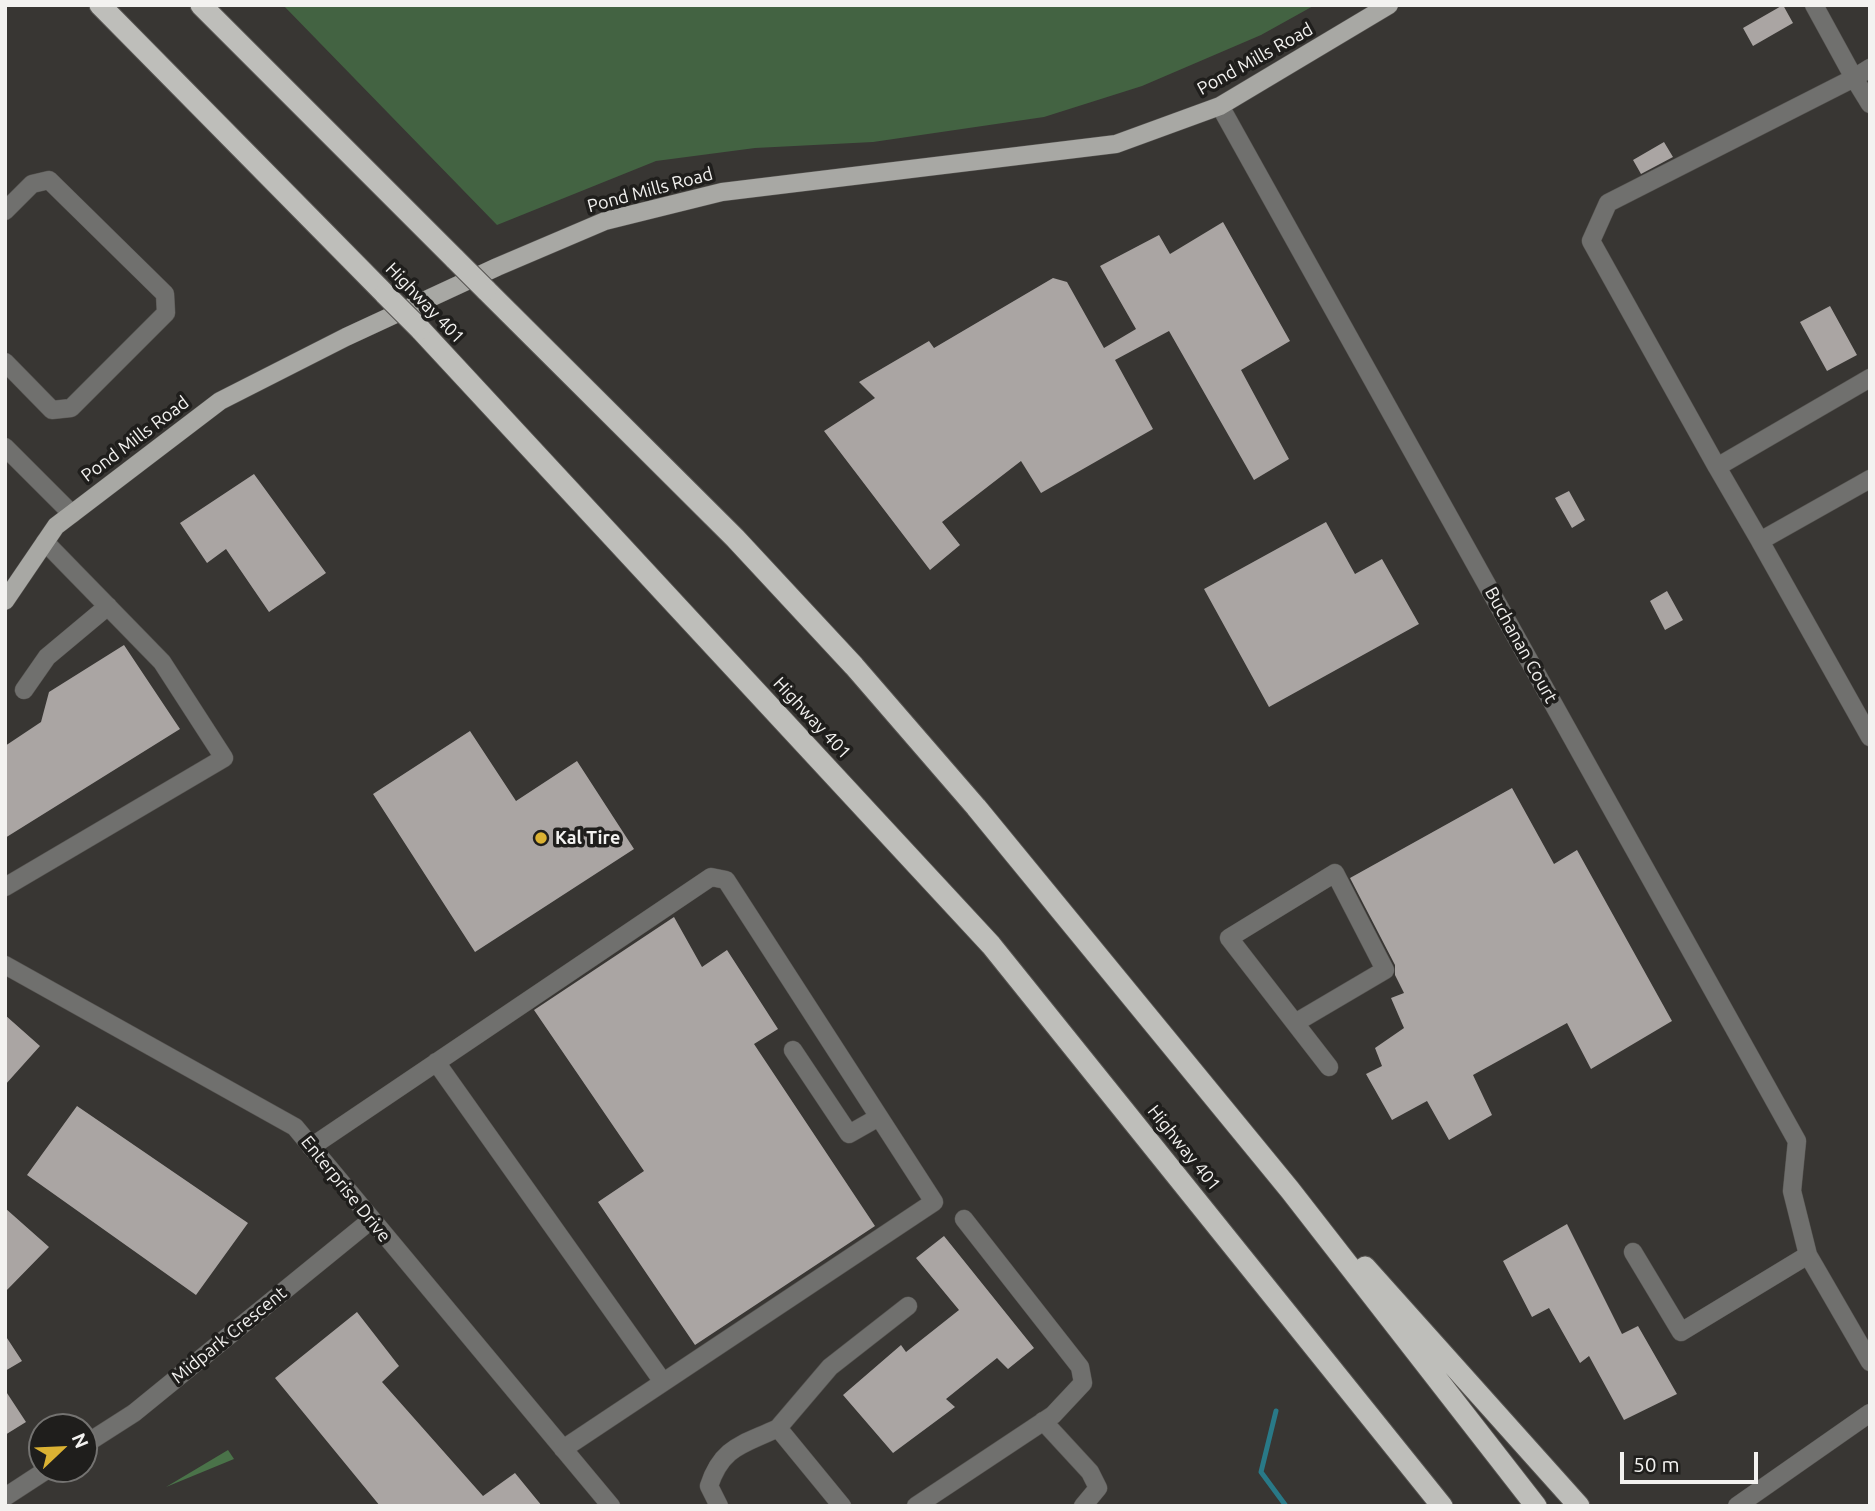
<!DOCTYPE html>
<style>
body{margin:0}
#map{position:relative;width:1875px;height:1511px;overflow:hidden;background:#383633;font-family:Ubuntu,sans-serif}
canvas{display:block}
.frame{position:absolute;inset:0;border:7px solid #f3f2f0;pointer-events:none}
.north{position:absolute;left:28px;top:1413px;width:70px;height:70px;box-sizing:border-box;background:#1f1e1c;border:2px solid #747371;border-radius:50%;rotate:67deg;font-size:19px;font-weight:700;line-height:28px;text-align:center;color:#f3f2f0}
.north::after{content:'';display:block;margin:auto;width:24px;height:32px;background:#dbb233;clip-path:polygon(50% 0,100% 100%,50% 72%,0 100%)}
.scale{position:absolute;left:1620px;top:1452px;width:138px;height:32px;box-sizing:border-box;border:4px solid #f3f2f0;border-top:0;padding-left:9px;font-size:21px;line-height:24px;white-space:nowrap;color:#f3f2f0;-webkit-text-stroke:5px #1f1e1c;paint-order:stroke}
</style>
<div id="map">
<canvas width="1875" height="1511"></canvas>
<div class="frame"></div>
<div class="north">N</div>
<div class="scale">50 m</div>
</div>
<script>
const ctx = document.querySelector('canvas').getContext('2d');
ctx.lineJoin = 'round';
function fillPath(path, color) { ctx.fillStyle = color; ctx.fill(path, 'evenodd'); }
function stroke(path, color, width, dash) { ctx.strokeStyle = color; ctx.lineWidth = width; ctx.lineCap = dash ? 'butt' : 'round'; ctx.setLineDash(dash || []); ctx.stroke(path); }
function drawText(font, color, halo, rows, align = 'center') {
  ctx.font = font + ' Ubuntu,sans-serif'; ctx.lineWidth = 7; ctx.setLineDash([]); ctx.textBaseline = 'middle'; ctx.strokeStyle = halo; ctx.fillStyle = color; for (const [text, x, y, turn = 0] of rows) {
    ctx.save(); ctx.translate(x, y); ctx.rotate((+turn || 0) * Math.PI / 180); ctx.textAlign = isNaN(turn) ? turn : align; if (halo) ctx.strokeText(text, 0, 0); ctx.fillText(text, 0, 0); ctx.restore();
  }
}
const green = new Path2D(`
 M283 5H1315L1261 35 1142 86 1044 117 873 142 755 148 656 161 497 225Z`);
const forest = new Path2D(`
 M228 1450 234 1459 166 1487Z`);
const stream = new Path2D(`
 M1276 1411 1261 1472 1286 1506`);
const building = new Path2D(`
 M1783 5 1793 23 1753 46 1743 28Z
 M1664 142 1673 157 1641 174 1633 160Z
 M1223 222 1290 341 1241 370 1289 459 1254 480 1169 331 1115 360 1153 429 1041 493 1021 461 942 522 960 545 930 570 824 431 875 398 859 382 929 341 934 348 1053 278 1067 282 1104 348 1136 329 1100 266 1159 235 1170 254Z
 M1830 306 1857 355 1827 371 1800 322Z
 M254 474 326 573 269 612 226 549 207 563 180 523Z
 M1569 491 1585 520 1572 528 1555 498Z
 M1326 522 1355 574 1382 559 1419 624 1269 707 1204 589Z
 M1667 591 1683 620 1665 630 1650 601Z
 M124 645 180 729 5 838V746L41 722 49 692Z
 M470 731 516 801 577 761 634 849 475 952 373 794Z
 M1512 788 1554 864 1577 850 1672 1021 1591 1069 1567 1023 1473 1075 1492 1115 1449 1140 1427 1101 1392 1120 1366 1074 1382 1066 1375 1048 1404 1028 1391 998 1404 993 1395 975V965L1350 878Z
 M674 917 702 967 727 950 778 1029 754 1044 875 1226 695 1345 598 1202 644 1171 534 1010Z
 M5 1015 40 1046 5 1085Z
 M77 1106 248 1223 196 1295 27 1175Z
 M5 1208 49 1247 5 1292Z
 M1567 1224 1622 1334 1638 1326 1677 1394 1624 1420 1589 1356 1580 1363 1549 1308 1532 1317 1503 1261Z
 M944 1236 1034 1348 1008 1369 997 1358 946 1399 955 1407 893 1453 843 1395 901 1345 906 1352 959 1310 916 1258Z
 M357 1312 399 1366 382 1382 483 1496 515 1473 542 1506H380L275 1378Z
 M5 1335 22 1361 5 1371Z
 M5 1390 26 1422 5 1435Z`);
const minor = new Path2D(`
 M1814 5 1854 78 1870 68
 M1870 104 1854 78 1608 203 1591 241 1717 467 1870 378
 M1220 106 1797 1141 1792 1191 1808 1255 1870 1362
 M5 211 32 184 49 180 165 294 166 313 71 408 52 410 5 362
 M5 447 72 514
 M1717 467 1760 541 1870 479
 M1760 541 1870 737
 M24 690 47 657 108 606
 M5 887 224 758 162 662 45 542
 M5 965 295 1127 611 1506
 M1295 1023 1385 970 1335 873 1229 938 1329 1067
 M793 1050 849 1134 879 1117
 M436 1062 663 1382
 M311 1147 711 877 726 880 934 1202 563 1449
 M1633 1252 1681 1332 1808 1255
 M1043 1421 1090 1472 1098 1488 1083 1506
 M84 1445 134 1413 371 1220
 M5 1497 48 1469
 M719 1506 709 1486C722 1446 743 1445 778 1428
 M842 1506 778 1428 830 1367 908 1306
 M916 1506 1053 1415 1083 1383 1080 1367 964 1219
 M1737 1506 1870 1413`);
const major = new Path2D(`
 M5 601 56 526 220 401 346 337 497 267 605 221 722 192 1116 144 1220 106 1389 5`);
const highway = new Path2D(`
 M100 5 385 294
 M201 5 455 259
 M486 290 735 538 854 666 976 807 1290 1190 1536 1506
 M420 329 991 945 1442 1506
 M1365 1267 1579 1506`);
const highwayBridge = new Path2D(`
 M455 259 486 290
 M385 294 420 329`);
const markers = [
 [541,838,7,"#dbb233"]
];
const streetNames = [
 ["Pond Mills Road",1255,59,-29],
 ["Pond Mills Road",650,190,-15],
 ["Highway 401",425,303,46],
 ["Pond Mills Road",135,439,-37],
 ["Buchanan Court",1521,645,61],
 ["Highway 401",812,718,47],
 ["Highway 401",1184,1148,51],
 ["Enterprise Drive",346,1189,51],
 ["Midpark Crescent",229,1335,-39]
];
const poiNames = [
 ["Kal Tire",555,838]
];
fillPath(green, '#436342');
fillPath(forest, '#4a7349');
stroke(stream, '#297987', 5);
fillPath(building, '#aaa5a3');
stroke(minor, '#565451', 19);
stroke(major, '#565451', 19);
stroke(highway, '#565451', 23);
stroke(minor, '#70706e', 18);
stroke(major, '#a8a8a4', 18);
stroke(highway, '#bebeba', 21);
stroke(highwayBridge, '#565451', 23, []);
stroke(highwayBridge, '#bebeba', 21);
for (const [x, y, r, color] of markers) { const dot = new Path2D(); dot.arc(x, y, r, 0, 2 * Math.PI); ctx.fillStyle = color; ctx.fill(dot); stroke(dot, '#1f1e1c', 2.5); }
drawText('18px', '#f3f2f0', '#1f1e1c', streetNames);
drawText('bold 18px', '#f3f2f0', '#1f1e1c', poiNames, 'left');
</script>
